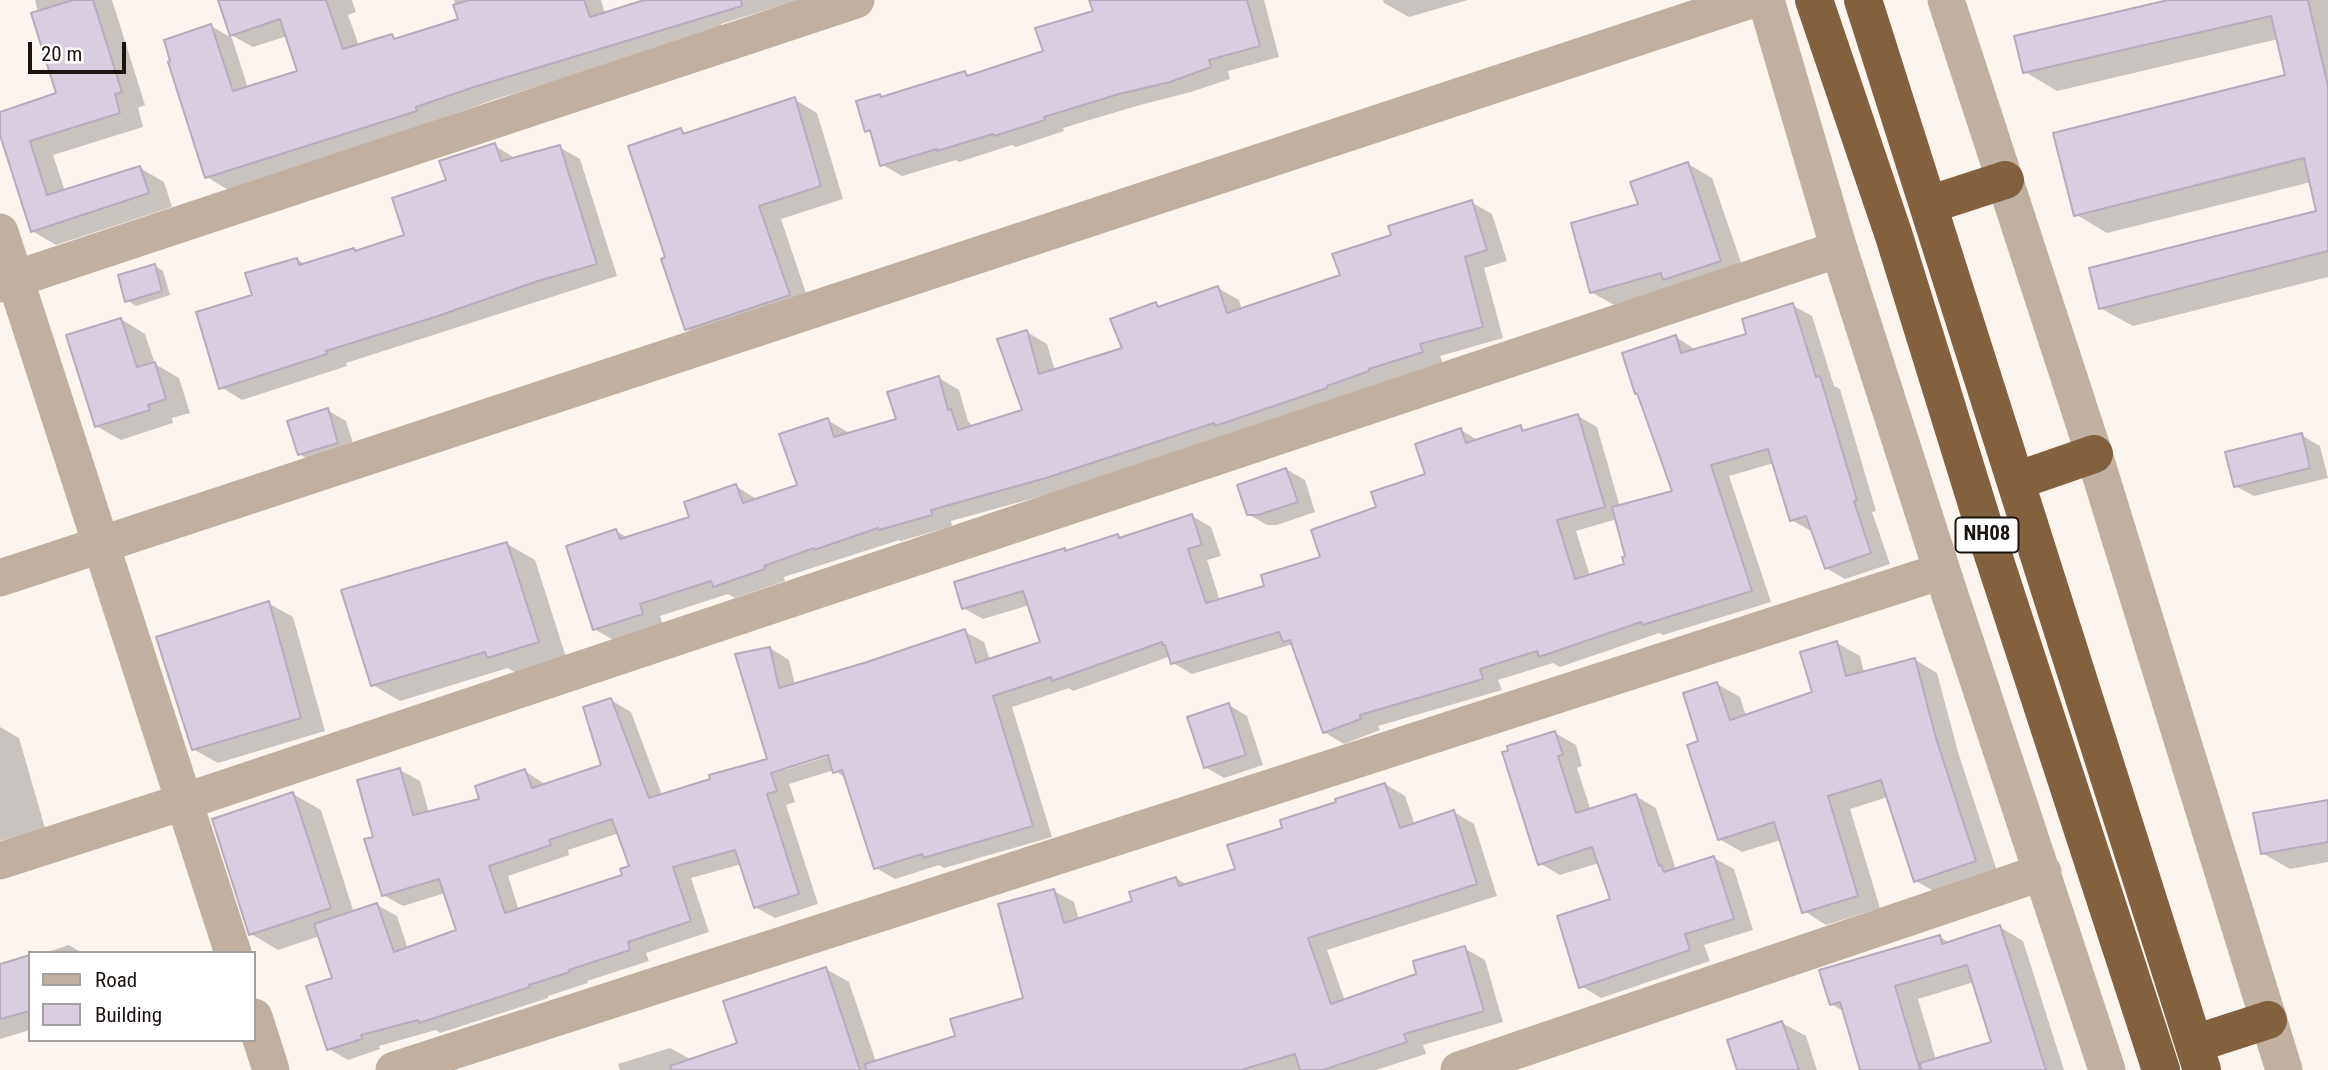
<!DOCTYPE html>
<style>
body{margin:0}
#map{position:relative;width:2328px;height:1070px;overflow:hidden;background:#fcf4ef;font-family:"Roboto Condensed",sans-serif}
canvas{display:block}
.legend{position:absolute;left:28px;top:951px;width:228px;height:91px;box-sizing:border-box;background:#fff;border:2px solid #a3a19f;margin:0;padding:9px 12px;list-style:none;font-size:21px;color:#1a130f}
.legend li{display:flex;align-items:center;gap:14px;height:35px}
.legend b{width:35px;border:2px solid #a3a19f}
.scale{position:absolute;left:28px;top:42px;width:98px;height:32px;box-sizing:border-box;border:4px solid #1a130f;border-top:0;padding-left:9px;font-size:21px;line-height:24px;white-space:nowrap;color:#1a130f;-webkit-text-stroke:5px #fff;paint-order:stroke}
</style>
<div id="map">
<canvas width="2328" height="1070"></canvas>
<ul class="legend">
<li><b style="height:9px;background:#c1b0a0"></b>Road</li>
<li><b style="height:19px;background:#d8cee0"></b>Building</li>
</ul>
<div class="scale">20 m</div>
</div>
<script>
const ctx = document.querySelector('canvas').getContext('2d');
ctx.lineJoin = 'round';
function fillPath(path, color) { ctx.fillStyle = color; ctx.fill(path, 'evenodd'); }
function stroke(path, color, width, dash) { ctx.strokeStyle = color; ctx.lineWidth = width; ctx.lineCap = dash ? 'butt' : 'round'; ctx.setLineDash(dash || []); ctx.stroke(path); }
function drawText(font, color, halo, rows, align = 'center') {
  ctx.font = font + ' "Roboto Condensed",sans-serif'; ctx.lineWidth = 5; ctx.setLineDash([]); ctx.textBaseline = 'middle'; ctx.strokeStyle = halo; ctx.fillStyle = color; for (const [text, x, y, turn = 0] of rows) {
    ctx.save(); ctx.translate(x, y); ctx.rotate((+turn || 0) * Math.PI / 180); ctx.textAlign = isNaN(turn) ? turn : align; if (halo) ctx.strokeText(text, 0, 0); ctx.fillText(text, 0, 0); ctx.restore();
  }
}
const shadow = new Path2D(`
 M35 0H112L145 105 138 108 143 127 53 155 65 191 140 168 164 182 172 207 56 245 32 231 0 129V113L58 95Z
 M220 0H352L356 12 348 15 359 46 392 36 398 39 460 21 454 0H601L605 14 645 0H815L776 7 721 24 723 30 496 99 437 120 438 123 228 190 207 177 211 26 232 38ZM231 35 253 47 287 36 299 72 248 88Z
 M1091 0H1264L1279 57 1228 71 1230 79 1191 92 1140 105 1063 128 1064 131 1016 147 1012 145 959 162 956 160 902 176 881 164 872 134 867 130 880 95 883 98 965 73 971 76 1045 52 1095 12Z
 M1383 0H1468L1409 17 1384 3Z
 M2175 0H2328V277L2133 326 2100 308 2318 213 2311 182 2107 233 2075 214 2287 76 2278 39 2057 91 2025 72Z
 M794 99 817 113 843 199 781 219 811 308 709 342 686 329 668 258 681 130 688 134Z
 M494 145 516 159 559 147 580 159 617 276 346 363 347 366 242 400 221 387 254 296 297 259 306 265 354 250 358 252 407 236 448 181Z
 M1688 164 1712 178 1745 274 1616 306 1591 292 1640 206Z
 M1471 202 1492 214 1507 261 1484 268 1503 338 1440 356 1443 364 1067 489 951 521 952 526 901 541 899 540 784 577 785 581 735 598 728 594 660 616 663 625 615 641 594 629 616 531 628 538 692 518 736 486 758 500 799 487 827 420 848 432 849 435 898 420 939 378 959 390 968 421 973 427 1024 411 1027 332 1047 344 1055 371 1124 349 1156 304 1162 307 1218 288 1239 300 1242 310 1342 276 1393 236Z
 M155 266 163 271 170 295 136 306 127 300Z
 M1792 305 1812 316 1834 386 1840 389 1876 511 1872 512 1890 564 1845 579 1826 568 1813 530 1811 531 1791 520 1774 463 1729 476 1771 602 1663 635 1659 633 1560 667 1553 663 1498 680 1502 690 1378 726 1380 730 1344 744 1324 732 1294 647 1290 645 1192 674 1173 663 1171 656 1073 691 1069 688 1012 707 1052 837 944 868 939 865 895 879 876 868 847 779 834 770 789 784 795 802 786 805 818 904 775 918 755 907 742 864 691 878 709 932 646 953 649 961 587 981 588 983 548 996V998L440 1033 436 1030 379 1046 380 1049 348 1060 329 1049 334 979 320 936 278 950 251 934 293 794 321 810 354 913 377 905 397 916 408 949 458 931 445 893 403 906 383 895 375 838 400 770 420 781 429 813 481 800 525 771 546 785 603 767 611 700 631 712 662 795 769 760 770 648 789 660 795 685 964 631 984 642 990 660 1042 643 1030 605 983 619 963 608 1064 550 1068 552 1118 536 1123 539 1192 516 1211 527 1221 556 1207 560 1220 601 1266 588 1322 559 1378 508 1427 475 1461 430 1479 441 1521 427 1527 431 1578 416 1597 427 1620 507 1674 492 1639 395 1636 393 1676 337 1696 350 1748 335ZM1617 519 1628 558 1626 565 1590 576 1576 531ZM836 751 837 754 785 770V767ZM619 833 632 867 625 876 519 911 508 876 569 855 568 850Z
 M121 319 145 334 155 364 179 378 190 413 172 418 173 423 121 440 96 426Z
 M327 410 346 421 356 453 318 465 299 454Z
 M2301 435 2320 446 2328 478 2254 496 2235 486Z
 M1286 469 1305 480 1315 512 1277 525H1267L1248 514Z
 M507 544 535 560 566 657 516 673 508 668 400 701 373 685Z
 M268 603 293 617 325 731 218 763 193 749Z
 M1837 643 1860 656 1864 673 1914 659 1937 673 1958 752 1998 874 1939 894 1916 881 1888 797 1850 809 1880 908 1826 925 1804 911 1781 840 1742 852 1719 839 1700 742 1717 684 1740 697 1746 716 1814 693Z
 M1229 705 1247 716 1263 765 1224 778 1205 767Z
 M0 727 19 738 45 828 0 841Z
 M1555 733 1576 745 1582 766 1577 768 1591 811 1636 796 1656 808 1676 870 1714 858 1734 869 1753 930 1704 945 1710 961 1601 998 1581 986 1612 901 1599 863 1560 875 1539 863Z
 M1385 784 1405 796 1415 825 1454 812 1474 824 1497 896 1327 950 1345 1001 1419 975 1464 948 1485 960 1503 1022 1423 1045 1426 1054 1376 1070H620L618 1064 670 1048 692 1060 739 1044 826 969 849 982 876 1062 957 1037 1025 999 1054 891 1074 902 1079 920 1134 902 1176 878 1188 885 1237 871 1284 829Z
 M2328 801V862L2290 869 2262 853Z
 M2000 927 2023 941 2064 1070H1862L1845 1012 1831 1004 1940 937 1950 943ZM1974 982 1993 1043 1936 1060 1918 999Z
 M69 945 82 953H44Z
 M30 957V1030L0 1039V992Z
 M1782 1023 1806 1036 1817 1070H1739Z`);
const building = new Path2D(`
 M73 0H93L122 92 115 94 120 113 30 141 47 195 140 166 149 193 31 232 0 135V112L56 93 31 13Z
 M218 0H326L343 49 392 34 394 39 458 19 453 5 469 0H584L590 17 644 0H741L742 6 474 87 416 107 417 111 205 178 168 62 170 61 164 40 211 24 233 91 297 71 280 19 230 36Z
 M1089 0H1247L1260 46 1209 60 1211 67 1170 82 1119 94 1044 117 1045 120 994 136 993 134 937 151V149L880 166 870 130 865 132 856 101 880 94 881 97 965 71 967 76 1043 51 1035 28 1093 11Z
 M2168 0H2308L2328 86V251L2099 309 2089 268 2316 211 2304 158 2074 216 2053 133 2285 75 2271 16 2023 73 2014 36Z
 M795 97 821 186 759 206 790 295 685 330 661 259 665 257 628 146 681 128 683 134Z
 M495 143 501 161 560 145 597 264 538 281 438 316 326 351 327 354 219 389 196 312 252 295 245 273 297 258 299 265 354 248 355 251 404 235 392 198 446 180 439 161Z
 M1688 162 1721 261 1663 280 1661 273 1590 293 1571 223 1638 204 1630 182Z
 M1472 200 1487 250 1465 257 1483 327 1420 344 1423 352 1369 369V371L1327 386V388L1215 426 1214 423 1046 478 931 510 932 515 879 530 878 528 814 550V548L764 566 765 569 713 587 711 581 640 604 643 614 593 630 566 546 616 529 620 539 689 517 684 502 736 484 743 503 797 485 779 434 828 418 834 437 896 419 887 392 939 376 948 410 951 409 958 430 1022 410 997 339 1027 330 1039 374 1122 348 1110 319 1156 302 1158 307 1218 286 1227 313 1340 275 1332 254 1391 235 1388 226Z
 M155 264 162 291 125 302 118 275Z
 M1793 303 1816 377 1820 376 1857 500 1854 501 1871 553 1825 569 1806 516 1790 521 1768 449 1711 465 1752 591 1642 625 1641 622 1539 657 1537 651 1480 669 1483 679 1360 715 1361 719 1323 733 1290 640 1283 642 1279 632 1171 664 1165 645H1163L1162 642 1052 681 1051 677 993 696 1033 826 923 858 922 854 874 869 842 770 833 773 828 755 771 773 777 791 767 794 799 894 754 908 735 850 673 867 691 921 628 942 630 950 569 970 570 972 529 985 530 987 419 1023 418 1020 361 1035 362 1039 327 1050 306 986 332 978 314 924 377 903 394 952 456 930 439 879 382 896 364 839 373 837 357 780 400 768 413 815 479 799 475 786 525 769 532 788 601 765 583 707 611 698 649 798 710 779 709 775 767 759 735 654 770 647 779 688 864 663 965 629 976 663 1040 642 1023 591 962 609 954 582 1065 548V551L1118 534 1119 538 1192 514 1202 545 1188 549 1206 603 1264 586 1261 575 1320 557 1311 530 1376 507 1371 492 1425 474 1415 444 1461 428 1466 443 1521 425 1522 431 1578 414 1605 507 1557 520 1575 579 1624 564 1622 557 1625 556 1612 507 1672 491 1637 393 1635 394 1622 353 1676 335 1681 353 1746 334 1742 319ZM612 819 629 866 620 869 622 875 505 913 489 866 551 845 549 840Z
 M121 318 137 367 155 362 166 399 148 405 150 410 95 427 66 335Z
 M328 408 338 443 298 455 287 421Z
 M2302 433 2310 468 2234 487 2225 452Z
 M1286 468 1298 502 1258 515H1247L1237 485Z
 M507 542 539 642 487 658 485 652 371 686 341 590Z
 M269 601 301 718 192 750 156 637Z
 M1837 641 1846 676 1915 658 1936 738 1976 861 1914 882 1881 780 1828 796 1858 896 1802 913 1774 822 1718 840 1687 745 1698 741 1683 693 1717 682 1730 720 1812 692 1800 652Z
 M1229 703 1246 755 1204 768 1187 717Z
 M1555 731 1563 755 1558 756 1576 813 1636 794 1659 866 1661 865 1664 872 1714 856 1734 919 1685 934 1690 950 1579 988 1557 916 1610 899 1592 847 1538 865 1502 752 1508 751 1507 746Z
 M1385 783 1400 828 1454 810 1477 884 1308 938 1331 1004 1416 974 1413 961 1465 946 1484 1011 1404 1034 1407 1042 1323 1070H1300L1295 1054 1241 1070H866L865 1064 955 1036 950 1019 1023 998 998 904 1054 889 1064 923 1132 901 1129 892 1176 877 1179 886 1235 869 1227 845 1282 828 1280 820 1336 802 1335 799Z
 M293 792 331 908 249 935 212 819Z
 M2328 800V842L2261 854 2253 813Z
 M2000 925 2046 1070H1922L1920 1063 1991 1042 1967 965 1895 986 1920 1070H1860L1840 1002 1830 1005 1819 970 1940 935 1942 944Z
 M30 955V1011L0 1019V964Z
 M826 967 860 1070H671L670 1066 737 1043 723 1001Z
 M1782 1021 1799 1070H1737L1727 1040Z`);
const street = new Path2D(`
 M1766 0 1839 249 1942 571 2107 1070
 M1946 0 2094 454 2284 1070
 M0 232 233 953
 M0 284 856 0
 M0 578 1751 0
 M0 861 183 802 1839 249
 M254 1017 271 1070
 M394 1070 1942 571
 M1459 1070 2043 872`);
const highway = new Path2D(`
 M1814 0 1894 236 1984 527 2161 1070
 M1863 0 2202 1070
 M1928 205 2005 180
 M2016 481 2094 454
 M2194 1044 2268 1020`);
const shields = [
 [1987,535,63]
];
const shieldNames = [
 ["NH08",1987,535]
];
fillPath(shadow, '#0003');
fillPath(building, '#d8cee0');
stroke(building, '#b6acbd', 2);
stroke(street, '#c1b0a0', 37);
stroke(highway, '#83613e', 38);
for (const [x, y, w] of shields) { const box = new Path2D(); box.roundRect(x - w / 2, y - 17.5, w, 35, 5); ctx.fillStyle = '#fff'; ctx.fill(box); stroke(box, '#1a130f', 2); }
drawText('bold 21px', '#1a130f', null, shieldNames);
</script>
